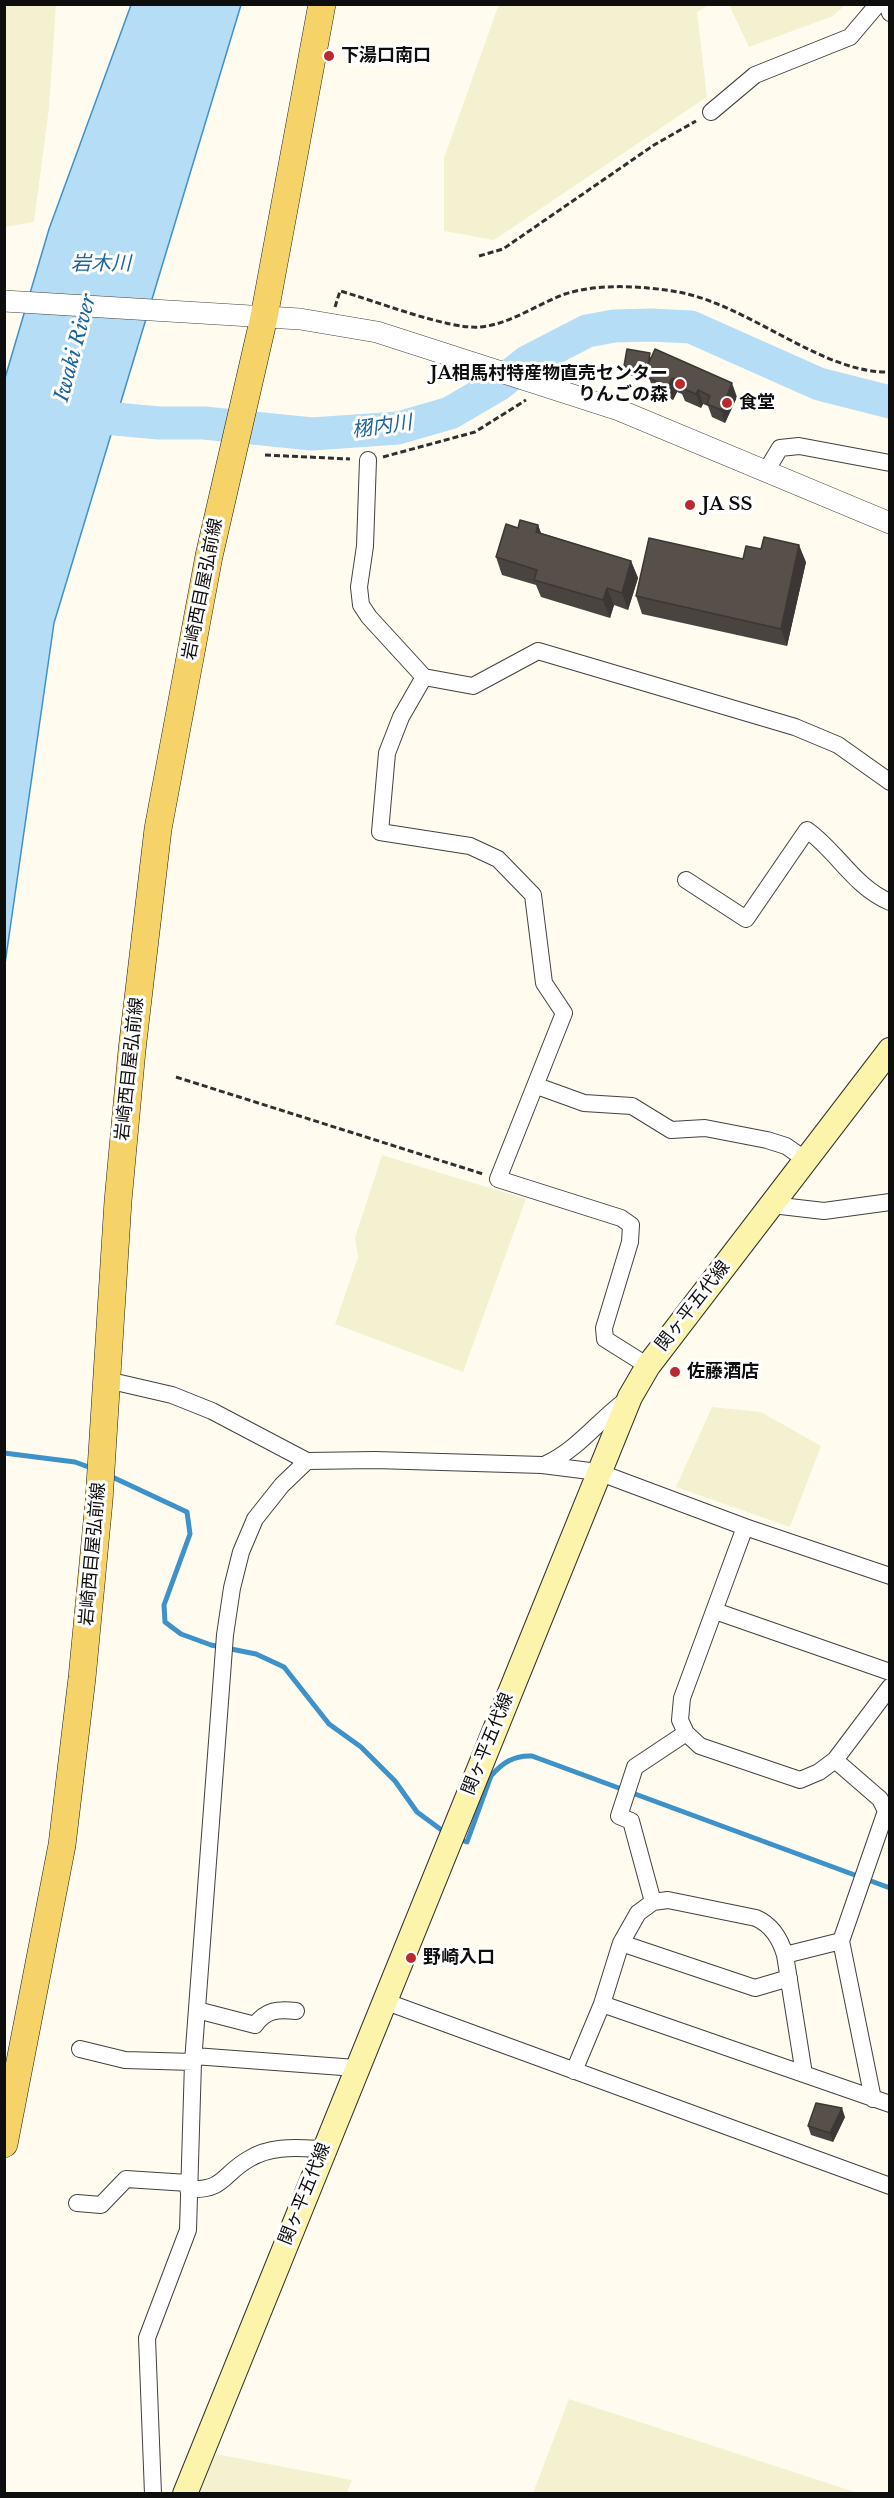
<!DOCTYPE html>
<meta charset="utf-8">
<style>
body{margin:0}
#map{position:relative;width:894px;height:2498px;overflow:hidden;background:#fffcef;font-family:"Libre Baskerville",serif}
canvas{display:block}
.frame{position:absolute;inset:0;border:6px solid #0e0e0e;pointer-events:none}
</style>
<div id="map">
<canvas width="894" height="2498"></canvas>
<div class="frame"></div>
</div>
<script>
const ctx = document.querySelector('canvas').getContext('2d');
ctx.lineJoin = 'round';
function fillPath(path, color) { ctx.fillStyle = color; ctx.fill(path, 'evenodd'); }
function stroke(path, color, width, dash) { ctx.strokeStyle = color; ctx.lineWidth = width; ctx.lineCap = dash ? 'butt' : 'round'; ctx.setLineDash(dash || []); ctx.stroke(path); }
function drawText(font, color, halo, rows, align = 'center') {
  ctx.font = font + ' "Libre Baskerville","Noto Sans JP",serif'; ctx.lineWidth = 6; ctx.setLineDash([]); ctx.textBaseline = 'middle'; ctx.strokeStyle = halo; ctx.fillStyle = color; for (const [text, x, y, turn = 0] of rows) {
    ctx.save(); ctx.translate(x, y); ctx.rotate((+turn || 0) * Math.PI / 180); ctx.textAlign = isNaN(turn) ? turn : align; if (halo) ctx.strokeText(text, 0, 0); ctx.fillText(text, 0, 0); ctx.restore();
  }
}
const farmland = new Path2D(`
 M5 4 56 5 49 108 34 222 5 227Z
 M499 4 709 5 697 12 707 97 494 240 444 231V158Z
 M729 5H845L833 16 749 47Z
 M382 1155 526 1199 463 1372 335 1324 358 1257 355 1238Z
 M712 1407 761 1412 821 1446 790 1527 676 1487Z
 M569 2399 858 2493H533Z
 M216 2454 352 2480 347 2493H198Z`);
const water = new Path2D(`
 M131 5H241L54 623 5 964V378L49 229Z`);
const stream = new Path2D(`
 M4 1453 75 1462 94 1469
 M108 1475 187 1512 190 1534 164 1605 165 1622 181 1634 211 1645 256 1654 284 1667 329 1724 361 1747 395 1781 417 1812 447 1834
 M458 1839 467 1842 491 1776C502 1763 514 1755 532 1756L890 1888`);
const river = new Path2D(`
 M77 403 94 417 159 423H204L312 434 398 428 450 413 498 385 527 362 587 331 614 326 651 325 691 327 819 384 890 402`);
const path = new Path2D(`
 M479 256 503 249 654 145 696 121
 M335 307 340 291C373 300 449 330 480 327 511 324 537 304 565 294 599 283 644 286 678 292 750 305 822 374 890 372
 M265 455 350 459
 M383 457 475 432 526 400
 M176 1077 483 1174`);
const minor = new Path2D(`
 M887 4 890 13
 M711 112 755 75 850 37 878 4
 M368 460 365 546 359 587 361 605 369 617 424 677 473 686 538 651 795 727 838 745 890 782
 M766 471 780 448 799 446 890 463
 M424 677 401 717 387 753 380 832 470 846 498 859 533 895 544 983 564 1013 498 1179 621 1218 631 1225 630 1242 604 1328 605 1339 648 1366
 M686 880 746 919 807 830C837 851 854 887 890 902
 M537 1086 584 1103 632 1106 671 1130 705 1128 767 1140 786 1146 806 1160
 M772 1205 824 1211 890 1202
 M107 1380 172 1395 212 1411 307 1461
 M546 1464C579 1449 600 1418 630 1397
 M745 1527 682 1698 680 1720 686 1733 700 1746 800 1780 819 1772 835 1760 890 1687
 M715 1611 890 1672
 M835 1760 880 1799 886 1811 841 1941 873 2099
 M653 1902 631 1821 619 1816 635 1767 686 1733
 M621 1943 755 1988 789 1978
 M785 1955 841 1941
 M384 2001 890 2186
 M602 2004 890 2104
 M197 2010 255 2025C266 2010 277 2009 296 2011
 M80 2049 125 2060 193 2062
 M194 2056 356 2068
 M574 2071 602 2004 621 1943 638 1913 653 1902 668 1900 756 1918C772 1925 780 1938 785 1955L804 2074
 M188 2189C225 2191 222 2174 249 2159 271 2145 298 2148 323 2149
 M77 2203 101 2205 126 2179 188 2183
 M153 2494 147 2338 188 2230 193 2062 225 1635 232 1588 241 1552 255 1519 282 1485 307 1461 375 1460 542 1465 598 1472 745 1527 890 1576`);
const tertiary = new Path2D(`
 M4 301 300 319 377 332 619 410 890 523`);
const secondary = new Path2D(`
 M185 2494 630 1397 648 1366 890 1050`);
const primary = new Path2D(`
 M4 2144 62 1845 82 1678 99 1501 118 1201 132 1050 158 829 209 556 264 317 322 4`);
const wall = new Path2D(`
 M651 357 737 397 725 423 712 417 708 406 703 404 701 408 685 401 682 394 677 392 673 400 654 391 649 378 627 375 624 366Z
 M538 525 541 533 631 561 638 578 628 610 614 605 610 618 541 597 536 585 502 575 496 557 518 528Z
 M743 559 806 562 787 646 642 614 636 596Z
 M845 2117 833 2142 811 2135 808 2126Z`);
const shadedWall = new Path2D(`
 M672 378 677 392 673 400 668 387Z
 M732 383 737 397 725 423 721 410Z
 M698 390 703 404 701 408 696 394Z
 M538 525 544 542 536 532Z
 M799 545 806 562 787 646 781 629Z
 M631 561 638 578 628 610 622 593Z
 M607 588 614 605 610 618 603 600Z
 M842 2108 845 2117 833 2142 830 2133Z`);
const building = new Path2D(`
 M627 349 650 353 647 370 624 366Z
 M655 349 732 383 721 410 707 404 710 396 698 390 696 394 680 387 682 383 672 378 668 387 649 378 653 369 647 367Z
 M520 520 538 525 536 532 631 561 622 593 607 588 603 600 534 580 537 570 496 557 506 524 518 528Z
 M764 537 799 545 781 629 636 596 649 538 743 559 746 546 761 549Z
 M816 2103 842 2108 830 2133 808 2126Z`);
const markers = [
 [329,56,6,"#bb2930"],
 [680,384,6,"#bb2930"],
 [727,403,6,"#bb2930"],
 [690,505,6,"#bb2930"],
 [675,1372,6,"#bb2930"],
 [411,1958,6,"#bb2930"]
];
const poiNames = [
 ["下湯口南口",341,56],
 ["JA相馬村特産物直売センター",668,374,"right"],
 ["りんごの森",668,395,"right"],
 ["食堂",739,403],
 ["JA SS",702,505],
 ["佐藤酒店",687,1372],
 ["野崎入口",423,1958]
];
const streetNames = [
 ["岩崎西目屋弘前線",203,589,-79],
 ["岩崎西目屋弘前線",130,1069,-84],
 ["関ヶ平五代線",693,1306,-52],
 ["岩崎西目屋弘前線",93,1554,-85],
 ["関ヶ平五代線",488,1744,-68],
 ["関ヶ平五代線",305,2194,-68]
];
const waterNames = [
 ["岩木川",101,264],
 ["Iwaki River",76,348,-75],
 ["栩内川",382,427,-8]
];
fillPath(farmland, '#f4f1d0');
fillPath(water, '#b5ddf5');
stroke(water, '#3e92ca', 1.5);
stroke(stream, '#3e92ca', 5);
stroke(river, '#b5ddf5', 33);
stroke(minor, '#414141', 18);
stroke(tertiary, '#414141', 22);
stroke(secondary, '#303030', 26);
stroke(primary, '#1f1f1f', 28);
stroke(path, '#303030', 3, [6, 3]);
stroke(minor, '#fff', 16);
stroke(tertiary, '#fff', 21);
stroke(secondary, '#fdf4ac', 24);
stroke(primary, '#f5d369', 27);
fillPath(wall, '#4a4440');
fillPath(shadedWall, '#3c3734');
fillPath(building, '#564f4a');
stroke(building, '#3c3734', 1.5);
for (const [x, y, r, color] of markers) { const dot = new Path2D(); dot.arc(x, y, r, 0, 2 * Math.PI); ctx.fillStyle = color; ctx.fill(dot); stroke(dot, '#fff', 2); }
drawText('bold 18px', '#0e0e0e', '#fff', poiNames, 'left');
drawText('18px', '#0e0e0e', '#fff', streetNames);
drawText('italic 20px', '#1a649d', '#fff', waterNames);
</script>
